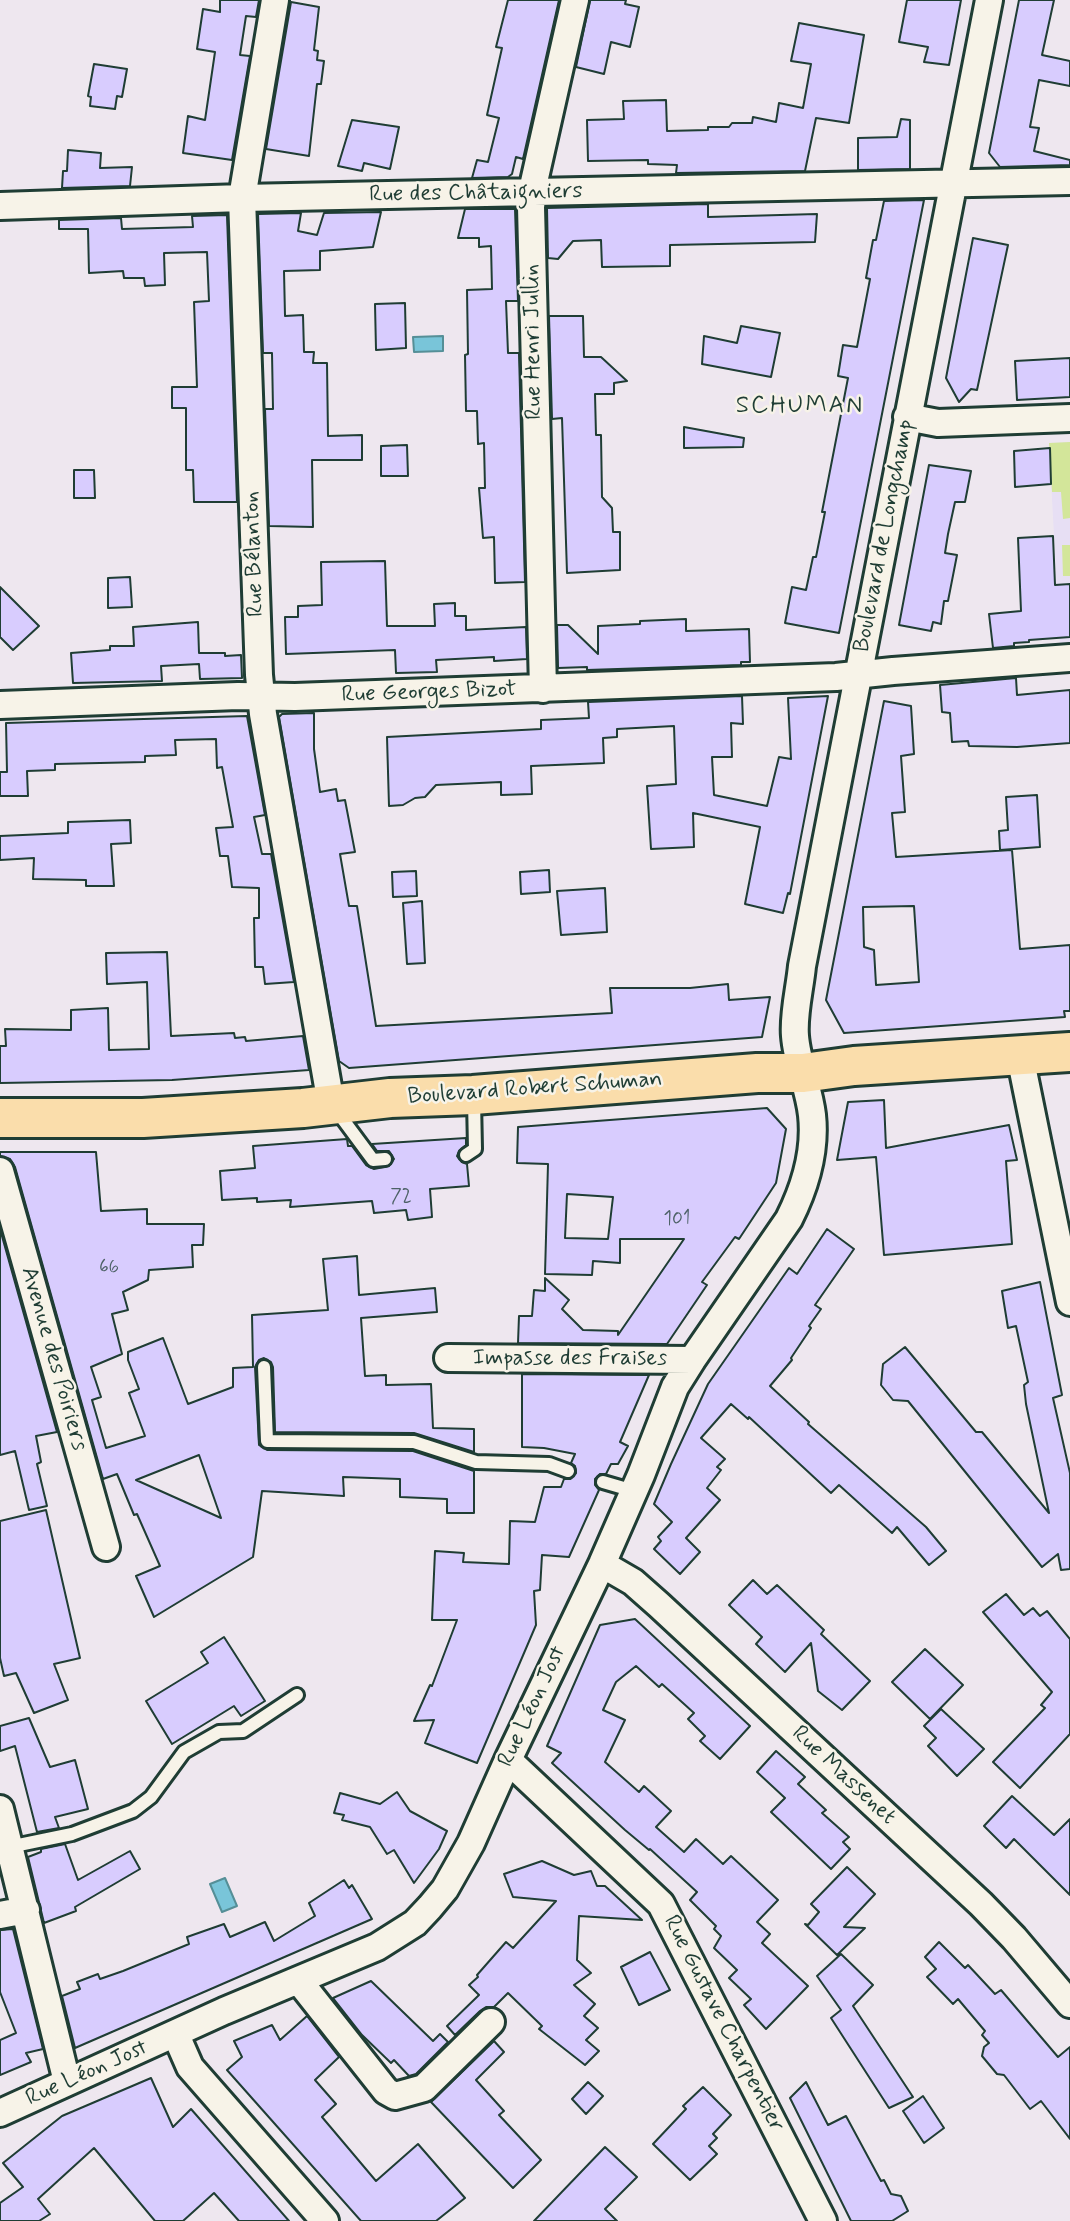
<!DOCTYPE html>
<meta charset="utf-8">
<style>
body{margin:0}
canvas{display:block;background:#eee7ef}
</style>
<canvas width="1070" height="2221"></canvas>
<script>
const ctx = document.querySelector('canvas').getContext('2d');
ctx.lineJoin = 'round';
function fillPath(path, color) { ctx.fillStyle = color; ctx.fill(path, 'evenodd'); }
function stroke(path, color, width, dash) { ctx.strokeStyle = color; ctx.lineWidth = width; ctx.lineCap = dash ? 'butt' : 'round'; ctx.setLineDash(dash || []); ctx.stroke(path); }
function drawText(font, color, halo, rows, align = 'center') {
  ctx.font = font + ' Mynerve,sans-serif'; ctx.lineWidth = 5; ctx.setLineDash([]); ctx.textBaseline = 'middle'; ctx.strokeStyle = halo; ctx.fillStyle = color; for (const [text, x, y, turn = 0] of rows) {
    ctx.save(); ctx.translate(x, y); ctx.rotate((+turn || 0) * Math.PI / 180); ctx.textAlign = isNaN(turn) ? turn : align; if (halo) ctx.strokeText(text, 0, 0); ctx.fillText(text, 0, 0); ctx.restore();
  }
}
const built = new Path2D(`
 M1070 442V645L1060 646 1049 443Z`);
const green = new Path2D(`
 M1070 442V518L1063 519 1061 492H1052L1049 443Z
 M1062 545H1070V576H1063Z`);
const water = new Path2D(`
 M443 336V351L414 352 413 337Z
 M225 1878 237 1906 222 1912 210 1884Z`);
const building = new Path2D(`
 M220 0H259L256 17 246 16 240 55 250 56 232 160 183 153 188 116 205 120 215 52 197 49 203 9 220 12Z
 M508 0H559L523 159 516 157 512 174 508 177 472 178 477 160 488 162 499 118 487 115 502 48 496 47Z
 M590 0H626L625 4 639 7 630 47 611 42 604 74 576 67Z
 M907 0H961L949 65 924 62 928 47 899 42Z
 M1019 0H1054L1042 55 1070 61V86L1039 80 1030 127 1039 128 1034 151 1070 160V165L1000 167 989 153Z
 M291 2 319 7 314 50 318 51 317 60 324 61 321 84H317L309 156 266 149Z
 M799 23 864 35 849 123 816 118 805 171 676 173 677 165 648 164V160L588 161 587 120 624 119 623 101 666 100 667 131 708 130V127H729L732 123H752L753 117 776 122 779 103 803 108 811 64 791 61Z
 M94 64 127 69 122 97 117 96 115 109 90 106 91 97 88 96Z
 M901 119 910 120V169L858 170V138L897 137Z
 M352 120 399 127 390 169 364 163 362 171 338 166Z
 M68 150 101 153 100 168 132 167 130 186 62 188 63 171H67Z
 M924 200 839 633 785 623 792 587 806 590 813 557H816L825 512H822L848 378 838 376 843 345 857 347 870 279 866 278 873 240H876L884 201Z
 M708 204V217L817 214 815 242 670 245V266L602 267 601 240 573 241 558 259 548 258 547 208Z
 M465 209H515L518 301H506L508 353H519L525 582 495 583 494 537 483 538 479 488H485L484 443 478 444 477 411H466L465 355 468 354 467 290 492 289 491 246 479 247V238H458Z
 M381 212 373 247 320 251V270L284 271 285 316 303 315 304 352H314L313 363H327L328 436 362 435V460H312L313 527 269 526 265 409H273L272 353H263L258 214 301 213 298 231 317 235 324 213Z
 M227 215 237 502H194L193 470H186V408H172V387H197L194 302 209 301 207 252 164 253 165 285 145 286 144 278H124L123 271 89 273 88 229H59V220L121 218 122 229 193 227 192 216Z
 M973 238 1008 245 977 390 971 389 959 402 946 378Z
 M405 303 406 348 376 350 375 304Z
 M549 316H583L584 357H601L627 381 614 383V394H595L596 435H601L602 497 612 508 613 532H620V570L567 573 562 418 552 419Z
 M741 326 780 333 771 377 702 364 704 336 737 343Z
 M1070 358V397L1017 400 1015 361Z
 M684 427 744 438 743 447 684 448Z
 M407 445 408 476H381V446Z
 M1050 448 1051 484 1015 487 1014 451Z
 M929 465 971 471 965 502H955L948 534 945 553 957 555 948 601H944L941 624 933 622 931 631 899 625Z
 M74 470H94L95 498H74Z
 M1053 536 1055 585 1070 584V637L1029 640V642L1014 643V646L993 648 989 614 1021 611 1018 538Z
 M385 561 387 626H435L434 604 455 603V616H466V630L526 627 527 659 494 661V657L436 660 437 672 396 673 395 650 286 654 285 617H298V606L322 605 321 562Z
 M130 577 132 607 108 608V578Z
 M0 587 39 626 13 650 0 637Z
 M686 619V631L749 629 750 662H741V665L587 670V667L558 668 557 625H568L598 654V626L640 624V621Z
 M198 622 199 653H225V656L241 655 242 678 200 679 199 664 161 666 162 681 73 683 71 653 110 650V646H134L133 627Z
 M1016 678 1017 695 1070 690V743L1017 747 969 746 968 741 952 742 950 713 942 712 940 685Z
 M742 696 743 724 731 723 732 757H712L714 795 767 806 779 757 791 759 788 698 828 696 790 894 788 893 783 913 745 904 760 827 693 813 694 847 651 849 647 786 676 784 674 726 617 729V737L603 738 604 763 531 766 532 794 501 795V782L436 785 425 797 415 798 403 805 389 806 387 737 541 729V720L589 718 588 702Z
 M884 701 911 706 914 754 901 756 905 812 892 813 896 857 1012 850 1020 949 1070 945V1011H1064L1065 1017 844 1033 826 1000ZM914 906 919 982 876 985 874 950 864 947 863 907Z
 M314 713V749L320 792 336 789 338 801 345 800 355 852 340 854 349 906H357L376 1026 612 1013 610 988H690L728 984 729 1000 770 997 762 1037 349 1068 339 1061 279 717 282 714Z
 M247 716 265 815 254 817 262 854H271L294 982 265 984 263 967H255L254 918H259V888L232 887 228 856H220L216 828 233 827 222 767 217 768 216 739 175 740 176 755 145 756V762L55 764V770L27 771 28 796H0V772H7L6 723Z
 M1037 795 1040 847 1000 850 999 831 1008 830 1006 797Z
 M130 820 131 843 111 844 114 886H86V880L33 879 34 858 0 860V836L68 833V822Z
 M549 870 550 892 521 894 520 872Z
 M416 871 417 896 393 897 392 872Z
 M605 888 607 932 561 935 557 891Z
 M422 901 425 963 407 964 403 903Z
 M167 952 171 1036 234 1033 235 1038 245 1037 246 1041 303 1036 309 1070 172 1080 0 1083V1046H6L5 1029 71 1030V1010L108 1008 109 1050 149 1049 147 982 107 984 106 953Z
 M884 1100 886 1148 1009 1125 1017 1160 1006 1161 1012 1244 884 1255 876 1157 837 1160 848 1102Z
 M767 1108 786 1129 776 1183 739 1239 735 1237 702 1282 707 1285 667 1344 518 1343 519 1316H532L534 1290 545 1291V1278L569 1300 562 1309 583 1330 618 1331V1335L684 1239H620V1263L593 1261 592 1275 545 1274 548 1164 517 1163 518 1127ZM567 1194 613 1197 608 1239 565 1238Z
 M466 1138V1145L459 1151 457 1156 462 1162 467 1164 469 1186 430 1189 432 1217 408 1220 406 1210 374 1213 372 1201 290 1207 291 1200 257 1202V1198L222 1200 220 1171 255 1168 253 1146 347 1139 348 1146H352L366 1165 374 1169 389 1166 394 1159 389 1151H377L372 1144Z
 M0 1152H96L101 1211 147 1209V1224H204L203 1245H192L193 1267 149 1270 148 1280 123 1292 128 1310 112 1314 122 1354 91 1367 101 1397 92 1400 106 1448 145 1436 129 1393 139 1389 128 1360V1352L163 1338 188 1404 233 1387V1368L253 1367 252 1315 328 1310 323 1259 357 1256 359 1295 435 1288 437 1312 361 1318 365 1376 386 1375V1385L431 1384 433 1428 474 1429V1452L414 1433 275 1432 273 1367 271 1362 264 1358 259 1360 255 1367 259 1445 267 1450 413 1451 474 1471V1513H447V1499L400 1497V1479L343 1477 344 1496 262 1491 253 1557 154 1617 136 1576 160 1566 137 1514 134 1515 117 1474 103 1479 15 1167 10 1159 0 1156ZM199 1455 221 1518 136 1480Z
 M0 1229 57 1432 36 1436 41 1462 37 1464 47 1506 29 1510 15 1451 0 1455Z
 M827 1229 854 1249 815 1305 821 1309 809 1326 811 1328 791 1358 792 1360 770 1386 809 1422 808 1424 926 1527 946 1551 929 1565 897 1527 892 1533 839 1485 831 1493 749 1417 748 1419 731 1404 701 1438 725 1459 717 1467 721 1470 707 1488 720 1500 686 1538 700 1552 680 1574 654 1549 661 1541 658 1537 672 1522 654 1504 671 1464 708 1384 789 1268 797 1274Z
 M1040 1282 1062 1395 1053 1398 1070 1473V1569L1061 1570 1058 1554 1042 1567 908 1401 893 1400 881 1385 883 1364 905 1347 976 1432H982L1049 1513 1026 1404 1024 1385 1028 1382 1016 1326 1008 1328 1002 1291Z
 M522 1374 649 1375 620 1442 628 1446 618 1464H611L606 1474H600L595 1479V1485L599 1490 569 1557 542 1555 540 1590 534 1591 536 1625 477 1763 425 1743 434 1720 414 1721 430 1685 432 1686 457 1620H432L435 1551 464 1553 463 1562 509 1564 510 1521 535 1522 544 1487H561L564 1479H570L576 1473 575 1466 571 1463 575 1454 544 1448 522 1447Z
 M46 1510 80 1658 54 1664 68 1700 34 1713 16 1673 4 1676 0 1658V1521Z
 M753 1580 767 1594 777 1585 824 1630 821 1634 870 1681 842 1710 818 1691 811 1643 785 1672 756 1644 762 1637 729 1605Z
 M1006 1594 1024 1615 1033 1608 1040 1616 1047 1611 1070 1639V1734L1020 1788 993 1762 1045 1708 1041 1705 1052 1692 983 1612Z
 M635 1619 750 1726 720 1759 700 1741 705 1736 688 1719 694 1713 662 1684 659 1687 636 1666 616 1682 603 1710 625 1720 605 1762 639 1792 644 1786 671 1811 656 1827 684 1852 696 1839 723 1864 731 1856 778 1900 757 1922 770 1934 762 1943 808 1986 766 2029 744 2005 751 1999 729 1978 737 1970 714 1948 721 1936 714 1929 716 1926 690 1900 697 1892 650 1849 649 1850 625 1830 552 1763 561 1753 547 1746 600 1625Z
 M224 1637 265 1701 241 1716 234 1706 172 1744 146 1701 208 1663 201 1652Z
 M925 1649 963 1685 930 1719 892 1682Z
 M941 1709 984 1749 957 1776 928 1746 936 1738 924 1726Z
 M29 1718 50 1767 75 1760 88 1809 55 1817 59 1828 37 1832 15 1746 0 1751V1726Z
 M776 1751 805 1777 798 1784 826 1810 822 1813 849 1837 843 1842 850 1849 831 1869 771 1812 785 1798 757 1772Z
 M397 1792 410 1811 447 1831 439 1849 414 1883 394 1850 387 1854 370 1827 342 1820 344 1815 334 1813 340 1793 380 1804Z
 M1012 1796 1054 1835 1070 1819V1895L1014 1839 1006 1848 984 1826Z
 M65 1844 78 1880 130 1851 140 1869 75 1907 76 1911 44 1923 28 1857 41 1852V1849Z
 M542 1861 574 1875 591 1871 597 1886H605L642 1920 579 1916 577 1960 591 1973 574 1985 595 2004 584 2016 598 2028 586 2040 599 2051 585 2065 539 2029 542 2026 508 1993 494 2007H486L480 2011 455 2035 447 2026 479 1995 469 1985 478 1977 477 1975 506 1942 513 1948 556 1901 513 1897 504 1874Z
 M847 1867 875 1894 844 1927 865 1928 837 1955 805 1924 808 1925 819 1912 811 1904Z
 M344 1880 349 1888 352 1885 372 1919 75 2048 62 1996 80 1989 77 1982 98 1974 100 1979 123 1971 189 1944 187 1937 224 1924 230 1937 265 1922 274 1941 315 1916 309 1903Z
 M13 1929 43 2049 26 2053 31 2062 0 2075V2040L16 2033 0 1992V1930Z
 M939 1942 965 1968 968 1965 995 1994 1001 1990 1058 2057 1070 2047V2139L1041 2101 1030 2109 1004 2075 997 2074 982 2056 984 2047 989 2043 982 2035 985 2031 958 1999 953 2004 927 1977 936 1969 925 1957Z
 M650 1952 670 1990 639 2005 621 1967Z
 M841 1954 873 1985 853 2006 913 2097 889 2108 831 2018 841 2010 817 1976Z
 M371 1981 433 2041 440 2034 448 2042 416 2074 409 2076 394 2060 391 2063 362 2035 333 1998Z
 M307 2016 339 2057 315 2080 336 2104 322 2117 376 2181 418 2144 465 2198 436 2221H361L227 2070 242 2057 234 2041 272 2025 280 2040Z
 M494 2041 504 2052 476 2080 504 2111 499 2115 541 2160 513 2188 431 2102Z
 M151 2078 173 2127 191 2109 289 2221H239L214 2193 183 2221H155L94 2148 38 2199 50 2214 39 2221H0V2203L23 2187 3 2163 62 2116Z
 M588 2082 603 2096 586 2114 572 2099Z
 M806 2082 828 2125 846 2116 881 2181 884 2180 891 2194 901 2196 908 2211 892 2221H851L790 2098Z
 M703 2087 731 2115 713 2134 717 2138 709 2146 717 2154 690 2180 653 2144 686 2109 683 2106Z
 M923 2096 944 2128 924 2143 903 2111Z
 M605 2147 637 2177 605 2209 617 2221H534Z`);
const lane = new Path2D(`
 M336 1110 373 1160 385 1159
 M466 1155 475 1149 474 1100
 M264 1367 267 1441 414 1442 476 1462 549 1464 568 1471
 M603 1482 634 1491
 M9 1847 72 1834 133 1811 151 1797 184 1752 219 1732 243 1731 297 1695`);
const street = new Path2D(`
 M275 0 242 198 259 675 263 714 331 1104
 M0 206 242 198 1070 181
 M907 417 938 423 1070 418
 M543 689 531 207 534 182 575 0
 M0 705 238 696 295 697 836 677 893 671 1070 658
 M1020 1056 1070 1302
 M0 1171 106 1547
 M448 1358 692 1360
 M602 1564 633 1582 659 1605 981 1904 1014 1938 1070 2004
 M508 1760 661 1904 823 2221
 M0 1809 67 2082
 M0 1915 26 1910
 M299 1981 386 2091 395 2096 424 2088 491 2022
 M176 2035 190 2067 325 2221
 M0 2113 224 2011 377 1947 415 1923 430 1907 445 1889 471 1843 508 1760 602 1564 641 1475 675 1387 692 1360 789 1219C805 1187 816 1152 812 1115 809 1088 797 1063 795 1036 793 1014 800 988 802 966L989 0`);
const primary = new Path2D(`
 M0 1118H143L303 1108 390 1098 473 1095 757 1073H803L854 1066 1070 1052`);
const numberNames = [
 ["72",401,1198],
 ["101",677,1220],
 ["66",109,1268]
];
const streetNames = [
 ["Rue des Châtaigniers",476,194,-1],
 ["Rue Henri Jullin",534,342,-91],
 ["Boulevard de Longchamp",885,536,-79],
 ["Rue Bélanton",255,554,-92],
 ["Rue Georges Bizot",429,693,-2],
 ["Boulevard Robert Schuman",535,1089,-4],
 ["Avenue des Poiriers",53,1359,74],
 ["Impasse des Fraises",570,1359],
 ["Rue Léon Jost",533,1707,-65],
 ["Rue Massenet",843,1776,43],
 ["Rue Gustave Charpentier",723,2024,63],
 ["Rue Léon Jost",87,2074,-24]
];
const neighbourhoodNames = [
 ["SCHUMAN",800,407]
];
fillPath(built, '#e7dff4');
fillPath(green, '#d3e69a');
fillPath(water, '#79c5d9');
stroke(water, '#558f97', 2);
fillPath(building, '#d8ccfe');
stroke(building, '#1f3d34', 2);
stroke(lane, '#1f3d34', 18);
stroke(street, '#1f3d34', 32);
stroke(primary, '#1f3d34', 44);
stroke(lane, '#f7f3e8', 12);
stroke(street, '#f7f3e8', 26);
stroke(primary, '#faddab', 38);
drawText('19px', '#4d6166', null, numberNames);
drawText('23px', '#1f3d34', '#f7f3e8', streetNames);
ctx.letterSpacing = '2px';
drawText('24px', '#1f3d34', '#f7f3e8', neighbourhoodNames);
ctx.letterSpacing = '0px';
</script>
